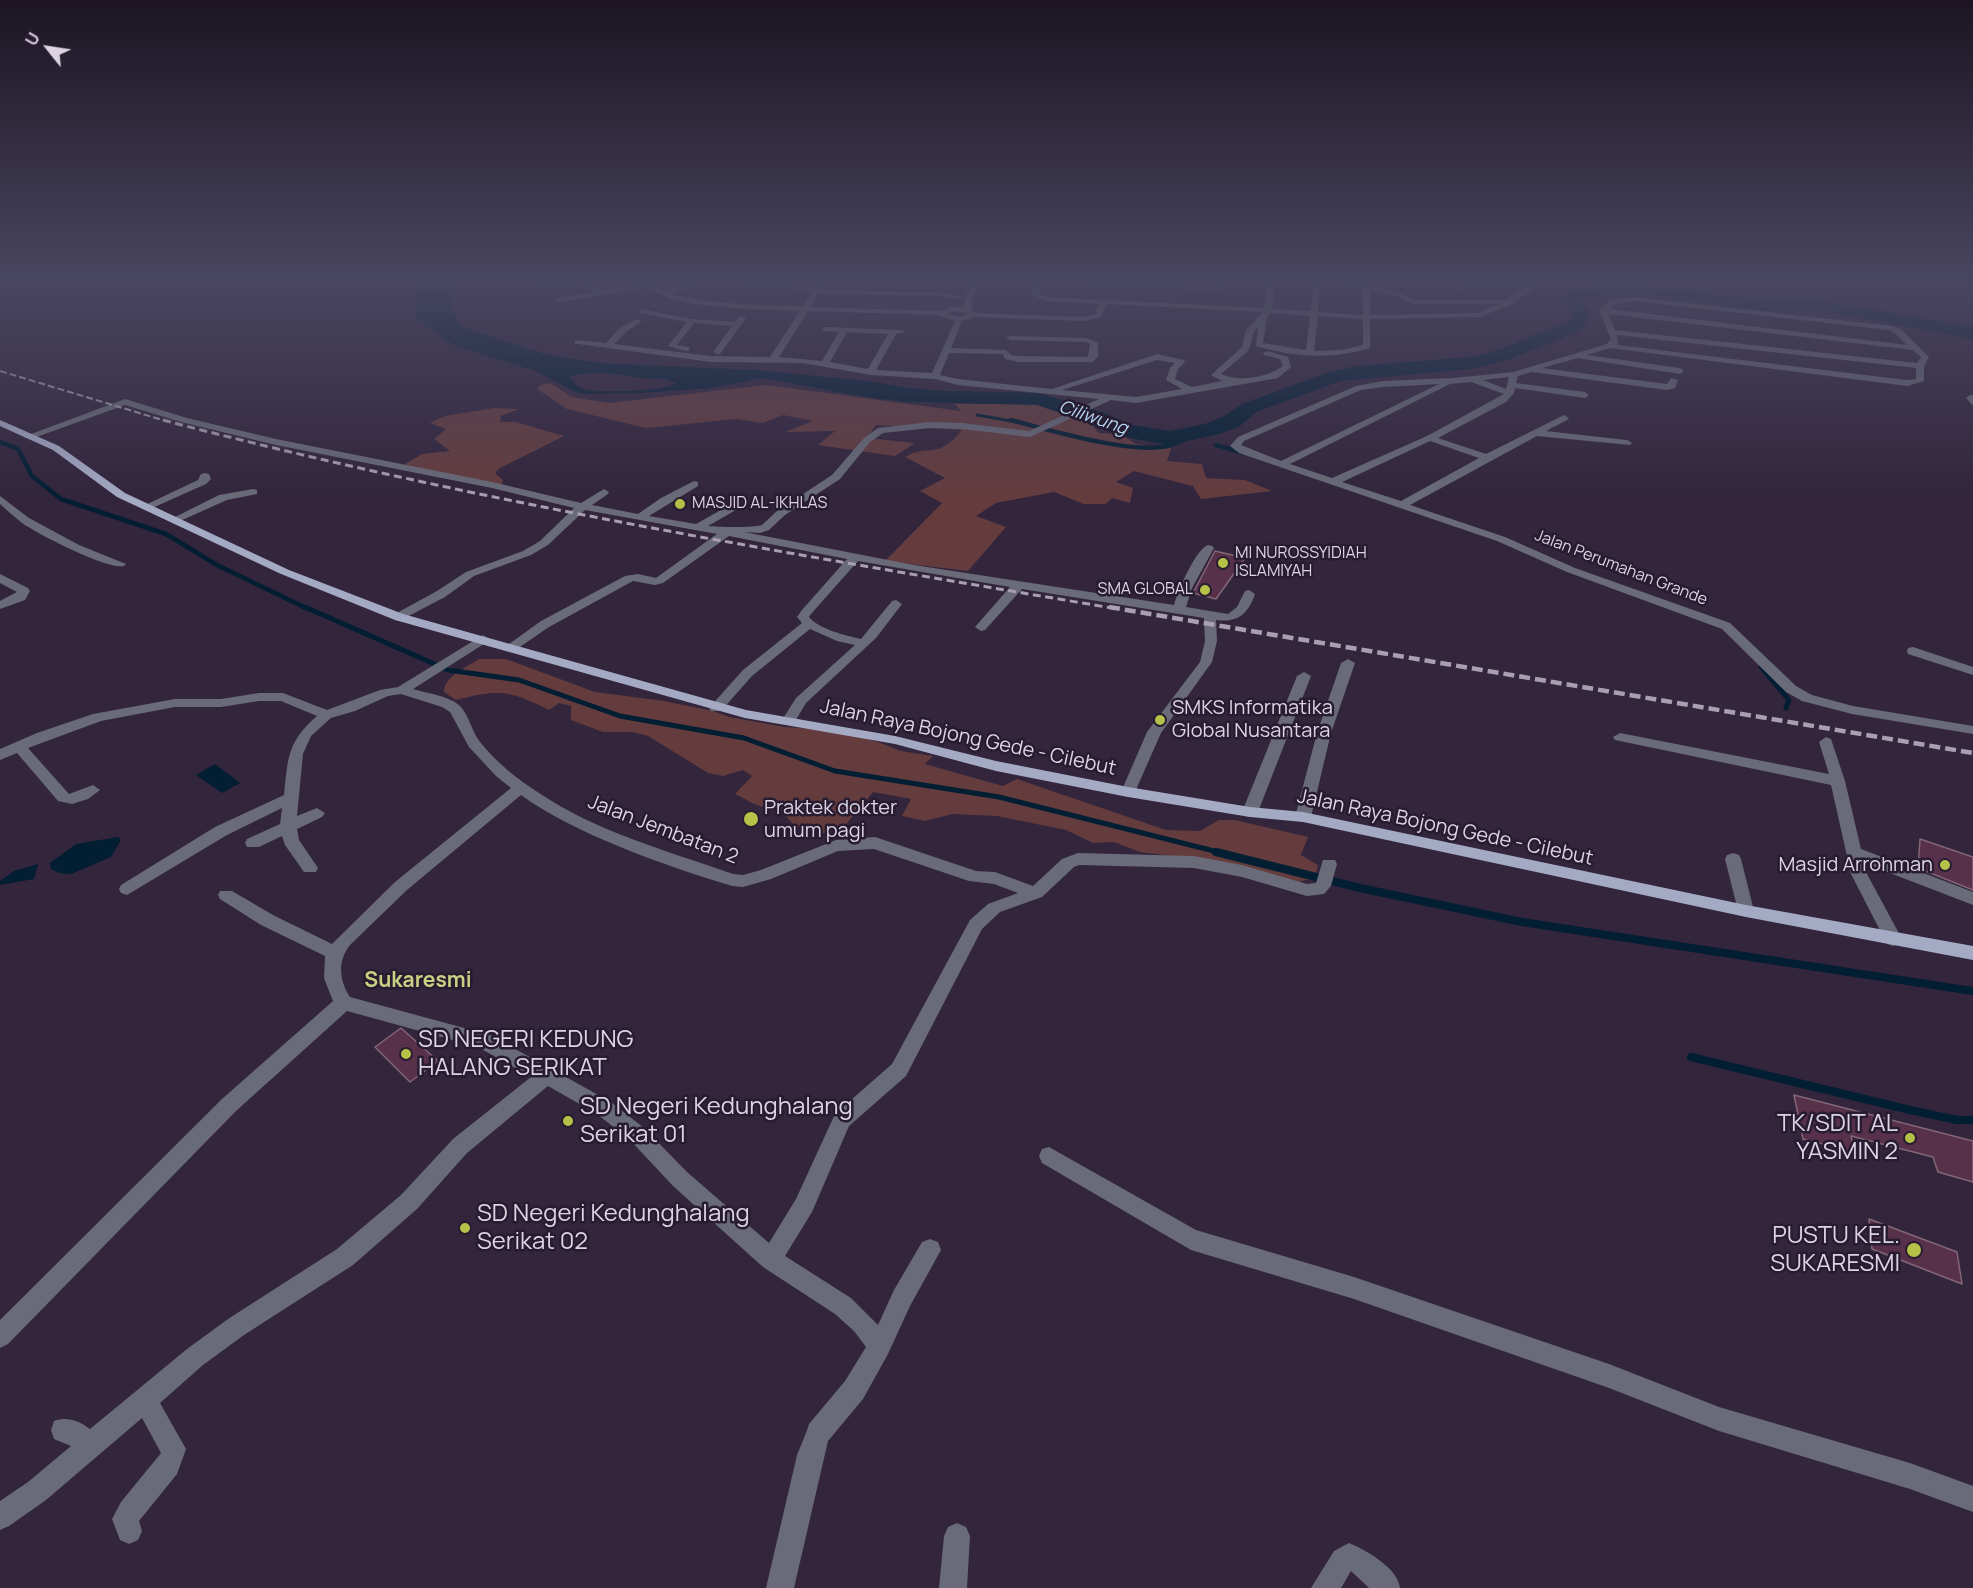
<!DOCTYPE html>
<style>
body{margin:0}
#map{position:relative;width:1973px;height:1588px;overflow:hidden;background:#32253c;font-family:Manrope,sans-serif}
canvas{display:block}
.north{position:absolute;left:18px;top:18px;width:60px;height:60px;-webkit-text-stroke:4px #281c31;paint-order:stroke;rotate:300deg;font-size:16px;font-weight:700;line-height:24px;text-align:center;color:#dcd4e3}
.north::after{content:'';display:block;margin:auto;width:21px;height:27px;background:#dcd4e3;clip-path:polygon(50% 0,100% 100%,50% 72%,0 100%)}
</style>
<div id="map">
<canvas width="1973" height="1588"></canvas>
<div class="north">U</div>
</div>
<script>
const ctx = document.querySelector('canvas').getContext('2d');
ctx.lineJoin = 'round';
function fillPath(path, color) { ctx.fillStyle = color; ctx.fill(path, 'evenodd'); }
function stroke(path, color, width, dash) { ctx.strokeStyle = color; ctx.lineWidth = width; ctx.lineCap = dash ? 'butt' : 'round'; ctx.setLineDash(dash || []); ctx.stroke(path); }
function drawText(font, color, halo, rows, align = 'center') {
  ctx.font = font + ' Manrope,sans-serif'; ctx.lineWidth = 5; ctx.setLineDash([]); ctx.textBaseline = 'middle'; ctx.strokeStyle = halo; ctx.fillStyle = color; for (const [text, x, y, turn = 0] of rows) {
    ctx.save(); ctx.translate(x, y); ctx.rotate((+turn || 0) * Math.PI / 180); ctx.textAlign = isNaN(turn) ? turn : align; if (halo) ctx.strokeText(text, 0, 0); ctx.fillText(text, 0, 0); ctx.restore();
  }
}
const green = new Path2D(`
 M550 383 572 397 609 403 766 385 961 411 955 404H993L1039 400 1089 422 1099 433 1121 434 1136 444 1144 445V448L1172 446 1167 461 1202 464 1206 478 1245 480 1272 491 1201 499 1193 486 1134 471 1116 482 1133 488 1130 503 1112 498 1106 504H1084L1054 492 996 503 976 516 1006 527 968 571 885 561 942 503 920 491 945 478 905 457C929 443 937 461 962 430L876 425 867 438 915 443 895 456 818 445 835 431 785 432 813 421 783 415 763 423 736 419 646 428 567 409 537 389 540 385Z
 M494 408 519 409 501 416 500 422H516L564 436 500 468 495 473 503 480 502 485 407 469 405 464 422 454 450 451 434 439 446 429 430 423 445 416Z
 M479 659H506L595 692 664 701 713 711 729 717 785 727 830 730 878 742 901 751 933 756 925 764 1003 786 1017 779 1166 830 1200 831 1219 820H1235L1308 837 1301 855 1318 865 1315 878 1293 883 1226 863 1140 852 1114 842 1093 843 1066 830 997 816 952 814 925 821 902 816 911 799 873 792 843 828 823 833 794 825 784 814 754 804 735 794 752 776 743 770 723 776 708 773 648 736 633 732H603L571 720V706L559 703 549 710C509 690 499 689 456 700L444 692C444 676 467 667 479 659Z`);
const water = new Path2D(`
 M420 278H450C455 298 448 309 461 326L544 354 598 363 757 370 877 382 907 388 997 395 1002 399 989 403 908 402 872 398 762 378 711 388 641 393 586 394 576 392 533 370 455 346 416 319 414 292ZM607 373 638 378 664 379 676 383C668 391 601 393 589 390 581 389 574 384 570 377L578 374Z
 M215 764 240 783 222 793 196 775Z
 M118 837 121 840 111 857 71 874 59 873 51 869 50 863 76 844Z
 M38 864 34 879 0 885V881L14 871Z`);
const streamFar3 = new Path2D(`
 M977 415 1017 422`);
const streamFar2 = new Path2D(`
 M1011 420C1049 430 1135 456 1171 445 1178 443 1185 437 1192 434
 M0 442 18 449 32 476 61 499 166 534 217 565 308 609
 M1216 445 1244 453`);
const streamFar1 = new Path2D(`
 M305 607 448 670 519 680 620 716 744 738 835 771 999 797 1222 853
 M1761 667 1789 700 1786 708`);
const stream = new Path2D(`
 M1216 852 1360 888 1522 922 1973 991
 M1691 1057 1910 1110 1957 1120H1973`);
const river = new Path2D(`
 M1651 285 1763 301 1817 300 1973 327V339L1817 310 1763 311 1651 295 1585 296 1580 298 1590 315 1584 327 1575 333 1510 359 1471 369 1341 381 1256 412 1240 426 1219 434 1170 445 1119 436 1086 422 1037 405 956 403 949 401 946 397 949 393 956 391 1039 393 1102 412 1132 425 1170 431 1205 424 1224 416 1242 404 1329 372 1356 366 1471 357 1496 351 1570 320 1572 315 1561 296C1574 280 1631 285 1651 285Z`);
const building = new Path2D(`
 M1215 551 1245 558 1216 599 1193 593Z
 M1920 839 1973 857V890L1918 868Z
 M401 1028 438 1061 410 1082 375 1047Z
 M1794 1095 1973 1141V1182L1938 1172 1933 1157 1851 1136 1855 1152 1803 1139Z
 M1869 1219 1957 1252 1962 1284 1872 1249Z`);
const minor = new Path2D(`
 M484 278H492L487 282 483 280Z
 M533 278H541L543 284 588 278 601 291 641 284 634 278C646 278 655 287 666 291L694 278H702L695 285 672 294C715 305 759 305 803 306L813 291 745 285 742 281 816 287 821 278H829L821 290 939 292 964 297 960 299 939 296 818 294 810 307 942 311 952 307H964L965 297 974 278H982L973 297 971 309 976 313 1084 317 1095 314 1099 304 1045 301 1031 294 1036 278H1044L1039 293 1046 297 1264 308 1267 278H1275L1272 309 1311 311 1314 278H1333L1398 292 1415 300H1507L1522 288 1455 289 1451 287 1455 285 1528 284 1536 278H1544L1535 288 1512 304 1480 317 1370 319V348C1332 360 1294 357 1256 346L1258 325 1253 334 1249 350 1221 374C1239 382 1266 378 1283 366L1280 359 1264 355 1263 353 1267 351 1288 357 1291 367 1278 378 1136 403 1111 400 1030 437 962 429 930 428 883 433 870 442 840 479 785 515 769 530 760 533 744 532 914 565 1174 605C1178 591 1195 550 1208 545L1212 546 1214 548 1192 588 1186 607 1228 614 1237 607 1245 591 1249 590 1255 594C1248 614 1238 623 1216 620L1217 641 1212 662 1161 733 1135 792 1128 797 1121 792 1147 732 1200 662 1205 641 1204 618 1022 589 985 630 981 631 975 627 1010 587 858 561 811 614 809 617C820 630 845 635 861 639L892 601 896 600 902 604 876 638 806 703 794 723 789 724 782 720 796 698 855 645 837 641 810 629 752 676 721 711H711L709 708 743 670 802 623 797 617 802 610 847 559 729 536 663 583 655 585 633 581 549 627 514 651 509 650 508 647 509 644 541 621 625 576 638 574 656 578 717 534 585 510 548 545 531 555 474 576 445 597 399 621 395 620 393 617 395 614 437 591 466 572 523 551 540 541 574 508 492 488 276 445 181 422 125 405 31 439 23 437 125 399 187 418 276 439 492 482 581 503 604 489 609 492 608 494 592 505 638 514 661 498 694 481 698 482V486L649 516 696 524 728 506H736V510L708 526C718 527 754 528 762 525L777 511 832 475 864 438 878 428 930 422 962 423 1029 431 1099 399 958 385 935 379 871 375 802 363 711 362 578 344H575V340L606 343 621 327 637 319 641 321 640 323 627 331 614 344 711 356 770 357 800 311 745 309 694 304 668 298 646 287 560 302 556 300 557 298 594 292 585 283 541 288ZM1321 279 1362 288 1363 315 1318 312ZM1370 290 1396 296 1414 304H1498L1479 313 1370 315ZM1107 304 1263 312 1246 330 1242 347 1211 375 1222 381 1192 387 1175 379 1178 369 1185 362 1184 360 1157 354 1052 389 958 379 940 375 949 353 1003 354 1005 359 1018 362H1093L1098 356V343L1087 338 1010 336 1006 338 1010 340 1086 342 1090 344 1088 357 1018 356 1011 355 1006 350 951 348 962 321 975 317 1084 321 1101 317ZM808 311 939 315 955 321 932 373 876 370 896 334 906 332 902 330 826 327H823V331L839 332 822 361 779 357ZM953 311 968 314 959 317 947 314ZM1270 313 1310 316 1306 350 1263 343 1267 318ZM1318 316 1363 319V345L1342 350 1314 351ZM847 332 888 334 868 369 830 362ZM1157 360 1175 363 1170 368 1166 380 1182 389 1136 397 1062 390Z
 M1218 278H1226L1222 288 1218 290 1094 286 1090 284 1094 282 1215 286Z
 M1633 297 1893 326 1901 329 1929 357 1924 366V381L1907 386 1610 348 1587 355 1680 368 1684 371 1680 374 1578 358 1542 368 1667 384 1671 378 1678 380 1675 388 1667 390 1532 372 1518 376 1516 383 1585 392 1589 395 1585 398 1515 388 1514 393 1506 402 1438 438 1486 454 1564 415 1569 418 1567 420 1546 431 1627 440 1632 443 1630 445 1537 436 1410 505 1505 537 1575 568 1730 623 1796 686 1812 695 1853 706 1973 726V734L1852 714 1802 701 1786 692 1722 629 1567 572 1497 541 1239 453 1230 446 1238 437 1356 386 1383 381 1453 378 1513 372 1607 344 1611 339 1599 310 1610 300ZM1633 301 1889 330 1895 333 1907 345 1609 309 1615 304ZM1608 314 1913 350 1921 357 1917 363 1615 330ZM1617 335 1916 368V379L1907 380 1618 345ZM1509 377 1506 389 1483 380ZM1471 382 1504 394 1427 436 1332 478 1290 464 1450 384ZM1439 384 1281 461 1241 445 1244 441 1361 390 1383 387ZM1430 441 1479 458 1401 501 1342 482Z
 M640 309 692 319 735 322 739 316 746 318 720 354H717L713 352 732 326 694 323 677 345 689 347V351H686L668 346 687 322 640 313Z
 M1970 395H1973V406L1966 398Z
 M205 473 209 474 211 479 206 484 150 509H142L141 507 198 480 201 474Z
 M253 489 257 490V494L227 500 180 521H172L171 519 219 495Z
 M0 496 29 518 79 545 126 564 124 566C107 570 38 534 22 523 14 517 7 510 0 504Z
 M0 574 28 588 30 591 25 600 0 609V601L17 592 0 583Z
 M483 635 489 639 487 642 413 689C426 693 450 696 460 706 469 715 472 732 480 742 496 762 517 779 539 793 597 832 668 851 733 874L743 875 761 870 836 840 875 837 976 871 995 872 1033 886 1062 859 1078 853 1194 856 1242 865 1307 884 1316 883 1323 860H1335L1337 864 1331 886 1324 894 1307 896 1242 877 1194 868 1079 865 1074 867 1042 897 1000 912 982 929 906 1076 849 1126 812 1212 785 1256 851 1298 878 1325 894 1290 922 1242 930 1239 938 1242 941 1250 910 1306 888 1354 863 1399 828 1441 794 1588H766L797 1455 806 1433 809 1424 845 1381 866 1347 854 1331 835 1314 763 1267 673 1186 630 1140 597 1114 548 1086 467 1153 417 1209 353 1265 244 1335 203 1365 160 1403 186 1449 177 1474 139 1521 142 1531 138 1540 129 1544 120 1540 112 1519 121 1502 161 1453 142 1418 46 1500 9 1526 0 1530V1501L28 1482 71 1446 54 1439 51 1430 54 1421C68 1416 79 1421 90 1429L187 1349 228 1319 337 1249 401 1195 453 1139 531 1077 478 1047 347 1011 236 1111 8 1344 0 1348V1320L222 1099 333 1001 324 978 325 956 261 925 220 899 218 895 220 891H232L273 915 332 944 395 882 511 788 496 776 469 747 450 712 442 707 401 694 388 696 355 711 331 718 311 736 303 754 297 816 317 808 325 813 322 817 297 829 299 840 318 868 316 872H304L285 845 282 836 259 847H247L245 843 247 839 280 824 282 808 227 835 127 895 121 893 119 889 121 885 215 827 284 795C288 758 287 742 317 716L281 701H259L221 707H175L101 721 28 748 69 794 93 785 100 790 88 799 72 804 58 801 17 753 0 760V749L37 733 93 714 175 699H221L259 693H283L327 710 380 690 398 687ZM521 795C574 834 669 867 732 886L743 887 771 879 838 851 874 849 969 881 994 884 1018 893 988 904 970 920 892 1064 835 1114 796 1199 769 1243 687 1172 644 1128 611 1102 490 1035 350 997C339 980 337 960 351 944L407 890Z
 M1913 647 1973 667V675L1908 654 1907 651 1908 648Z
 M1348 659 1355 663 1331 733 1311 817 1303 822 1298 821 1295 817 1317 733 1341 663Z
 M1304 672 1311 676 1258 812 1250 817 1245 816 1242 812 1297 676Z
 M1620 733 1829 774 1819 742 1826 737 1831 739 1845 781 1861 849 1973 892V905L1864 863 1867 874 1902 939 1899 944 1893 946 1887 944 1851 874 1831 785 1615 740 1613 737Z
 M1733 853 1739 855 1741 859 1754 911 1752 915 1746 917 1740 915 1738 911 1725 859 1727 855Z
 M1049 1147 1196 1230 1354 1277 1609 1364 1719 1407 1910 1463 1973 1486V1512L1910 1489 1719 1431 1609 1388 1354 1299 1191 1250 1042 1163 1039 1156 1042 1149Z
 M957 1523 966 1527 970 1536 967 1588H939L944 1536 948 1527Z
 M1349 1543C1366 1550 1398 1568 1400 1588H1369L1351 1571 1341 1588H1311L1334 1551Z`);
const major = new Path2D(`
 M0 420 59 446 125 493 289 570 403 614 746 710 895 736 996 761 1128 787 1250 807 1303 812 1746 905 1973 946V960L1746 917 1303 822 1250 817 1128 797 996 771 895 744 745 718 395 620 281 574 117 497 53 450 0 426Z`);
const railFar2 = new Path2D(`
 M0 371 169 422`);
const railFar1 = new Path2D(`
 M163 420C477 503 798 555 1118 609`);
const rail = new Path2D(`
 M1109 607 1973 753`);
const markers = [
 [680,504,6,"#b6c148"],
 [1223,563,6,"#b6c148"],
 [1205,590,6,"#b6c148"],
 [1160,720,6,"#b6c148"],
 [751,819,8,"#b6c148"],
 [1945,865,6,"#b6c148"],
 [406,1054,6,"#b6c148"],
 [568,1121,6,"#b6c148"],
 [1910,1138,6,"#b6c148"],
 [465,1228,6,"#b6c148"],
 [1914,1250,8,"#b6c148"]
];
const farPoinames = [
 ["MASJID AL-IKHLAS",692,504],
 ["MI NUROSSYIDIAH",1235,554],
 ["ISLAMIYAH",1235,572],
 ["SMA GLOBAL",1193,590,"right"]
];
const farStreetnames = [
 ["Jalan Perumahan Grande",1621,568,21]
];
const farWaternames = [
 ["Ciliwung",1093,418,19]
];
const poiNames = [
 ["SMKS Informatika",1172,708],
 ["Global Nusantara",1172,731],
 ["Praktek dokter",764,808],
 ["umum pagi",764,831],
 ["Masjid Arrohman",1933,865,"right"]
];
const streetNames = [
 ["Jalan Raya Bojong Gede - Cilebut",968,738,12],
 ["Jalan Raya Bojong Gede - Cilebut",1445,828,12],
 ["Jalan Jembatan 2",663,830,21]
];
const neighbourhoodNames = [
 ["Sukaresmi",418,981]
];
const nearPoinames = [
 ["SD NEGERI KEDUNG",418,1040],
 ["HALANG SERIKAT",418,1068],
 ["SD Negeri Kedunghalang",580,1107],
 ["Serikat 01",580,1135],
 ["TK/SDIT AL",1898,1124,"right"],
 ["YASMIN 2",1898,1152,"right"],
 ["SD Negeri Kedunghalang",477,1214],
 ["Serikat 02",477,1242],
 ["PUSTU KEL.",1900,1236,"right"],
 ["SUKARESMI",1900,1264,"right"]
];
fillPath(green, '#643c3e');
fillPath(water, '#021e32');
stroke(streamFar3, '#021e32', 3);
stroke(streamFar2, '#021e32', 4.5);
stroke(streamFar1, '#021e32', 5);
stroke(stream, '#021e32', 8);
fillPath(river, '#021e32');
fillPath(building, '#573149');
stroke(building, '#836777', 1.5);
fillPath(minor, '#696b78');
fillPath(major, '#a5aac4');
stroke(railFar2, '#a89fb0', 2, [7, 3]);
stroke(railFar1, '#a89fb0', 3, [8, 4.5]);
stroke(rail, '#a89fb0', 4.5, [11, 5]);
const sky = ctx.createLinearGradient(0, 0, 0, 500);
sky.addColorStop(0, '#1c1421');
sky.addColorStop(0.56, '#494661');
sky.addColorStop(1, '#49466100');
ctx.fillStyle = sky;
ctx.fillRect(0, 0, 1973, 500);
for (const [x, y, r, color] of markers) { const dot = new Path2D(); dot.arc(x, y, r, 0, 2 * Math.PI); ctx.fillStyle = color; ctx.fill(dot); stroke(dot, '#281c31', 2); }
drawText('16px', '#dcd4e3', '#281c31', farPoinames, 'left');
drawText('16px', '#dcd4e3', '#281c31', farStreetnames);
drawText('italic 18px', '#b2d6f4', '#281c31', farWaternames);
drawText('20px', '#dcd4e3', '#281c31', poiNames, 'left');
drawText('20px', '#dcd4e3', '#281c31', streetNames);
drawText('bold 21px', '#c7d083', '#281c31', neighbourhoodNames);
drawText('24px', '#dcd4e3', '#281c31', nearPoinames, 'left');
</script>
